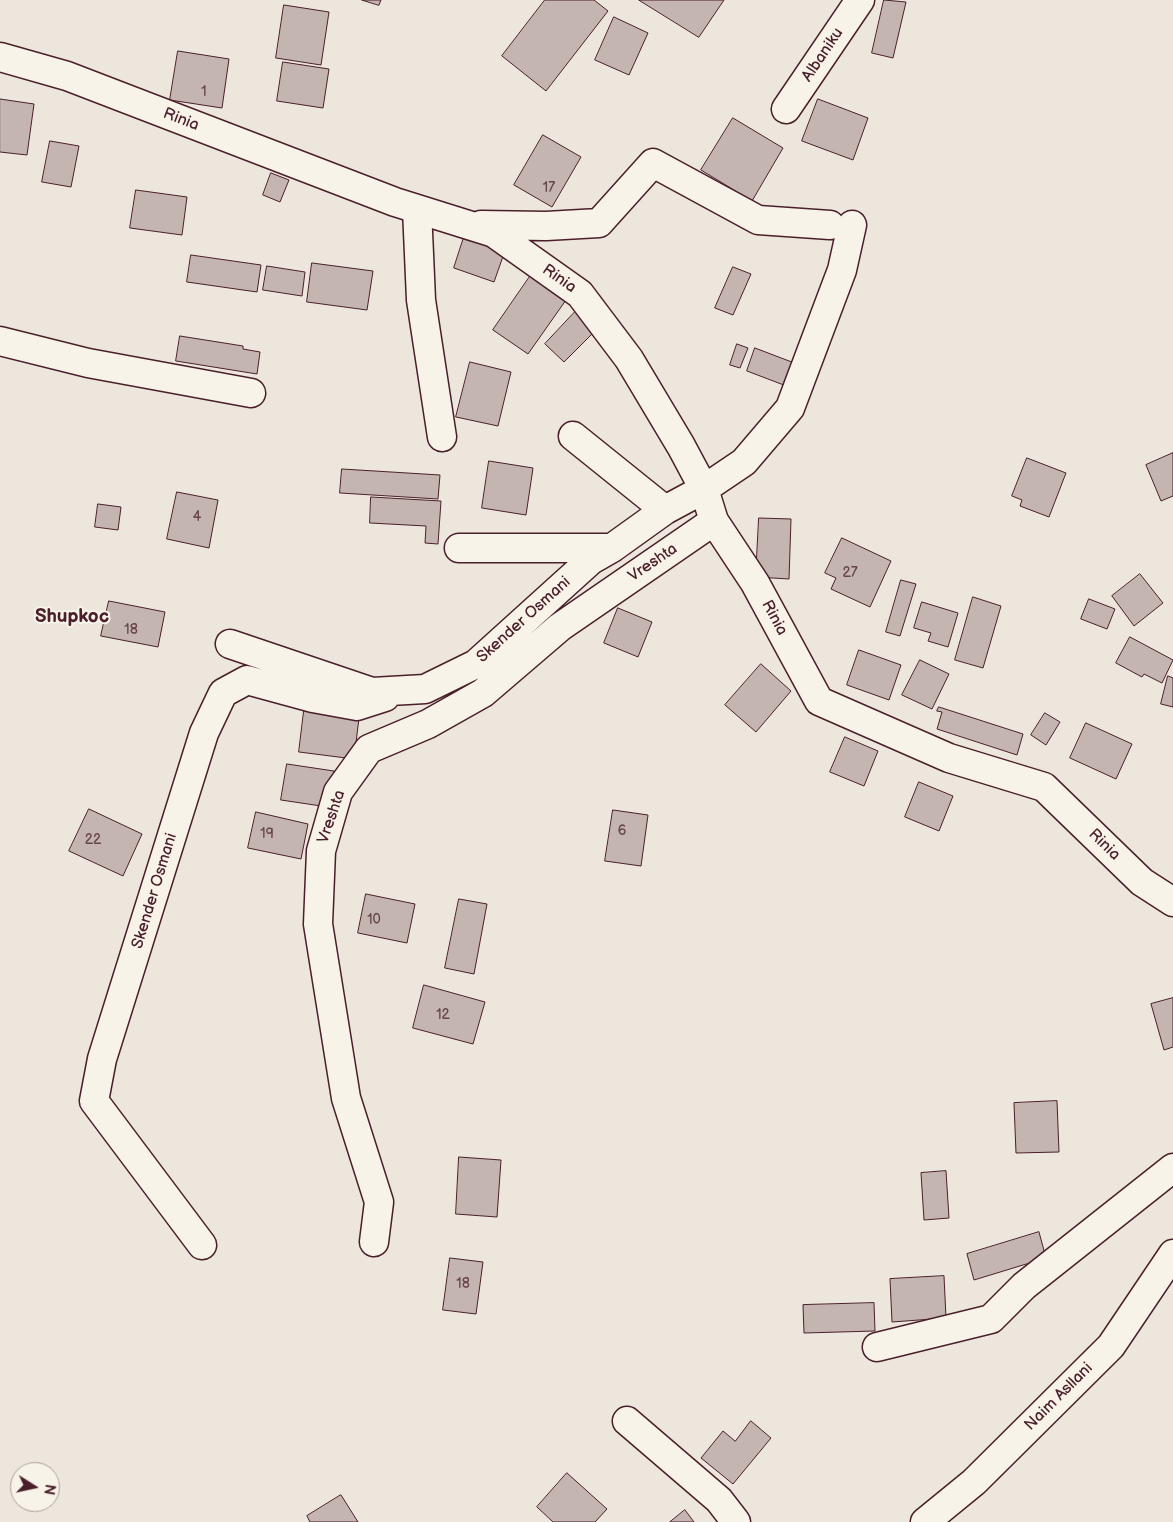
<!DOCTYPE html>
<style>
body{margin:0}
#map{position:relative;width:1173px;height:1522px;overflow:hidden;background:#ece6dd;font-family:"Balsamiq Sans",sans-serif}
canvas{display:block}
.north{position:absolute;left:10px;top:1462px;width:50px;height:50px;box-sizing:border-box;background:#f7f3e8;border:1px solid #b29e9c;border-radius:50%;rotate:100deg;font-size:14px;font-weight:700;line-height:20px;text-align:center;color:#4a1f2b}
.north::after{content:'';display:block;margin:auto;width:18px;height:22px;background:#4a1f2b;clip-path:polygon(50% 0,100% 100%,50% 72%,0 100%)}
</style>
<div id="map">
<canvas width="1173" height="1522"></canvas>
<div class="north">N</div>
</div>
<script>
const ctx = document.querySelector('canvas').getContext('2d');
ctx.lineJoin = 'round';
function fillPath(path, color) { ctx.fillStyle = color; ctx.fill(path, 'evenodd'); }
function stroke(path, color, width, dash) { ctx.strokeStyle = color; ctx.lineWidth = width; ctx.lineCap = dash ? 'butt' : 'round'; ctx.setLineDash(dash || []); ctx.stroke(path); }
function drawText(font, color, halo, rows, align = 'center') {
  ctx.font = font + ' "Balsamiq Sans",sans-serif'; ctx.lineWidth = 4; ctx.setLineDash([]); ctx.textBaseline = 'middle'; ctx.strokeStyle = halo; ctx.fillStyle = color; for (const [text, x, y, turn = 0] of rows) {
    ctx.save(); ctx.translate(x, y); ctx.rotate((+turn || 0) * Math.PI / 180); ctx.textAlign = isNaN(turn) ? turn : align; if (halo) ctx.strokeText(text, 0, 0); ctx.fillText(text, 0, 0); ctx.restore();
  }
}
const building = new Path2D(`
 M362 0H381L379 5Z
 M545 0H594L608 11 546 91 502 56Z
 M639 0H724L699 37Z
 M884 0 906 2 893 58 872 53Z
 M284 5 329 12 321 65 276 58Z
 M614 17 648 33 629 75 595 60Z
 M178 51 229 59 222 108 170 100Z
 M283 62 329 69 323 108 277 101Z
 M0 99 34 104 27 155 0 152Z
 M818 99 868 118 853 160 802 141Z
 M733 118 783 148 752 201 701 170Z
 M543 135 581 157 552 207 514 185Z
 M50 141 79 146 71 187 42 182Z
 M271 173 289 180 280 202 263 195Z
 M136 190 187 197 182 235 130 228Z
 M466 231 507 245 494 282 454 268Z
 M191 255 261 265 257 292 187 282Z
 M312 263 373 271 367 310 307 302Z
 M267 266 305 272 302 296 263 290Z
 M733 267 751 274 733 315 715 308Z
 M531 275 566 300 528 354 493 330Z
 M575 312 595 331 564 362 545 344Z
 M180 336 243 346V349L260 352 257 374 176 361Z
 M737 344 748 348 740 368 730 365Z
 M755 348 797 364 789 387 747 371Z
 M470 362 511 372 498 426 456 417Z
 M1173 453V496L1161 501 1146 465Z
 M1027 458 1066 473 1049 517 1020 506 1022 500 1012 496Z
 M489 461 533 468 526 515 482 508Z
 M342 469 440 475 438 499 340 493Z
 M177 492 218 500 209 548 167 539Z
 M371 497 441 501 438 544 425 543 426 526 370 523Z
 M98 504 121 507 118 530 95 527Z
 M759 518 791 519 789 579 756 577Z
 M842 538 891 561 870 607 831 589 836 578 825 573Z
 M1140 574 1163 603 1134 626 1112 596Z
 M901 580 916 584 900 636 886 632Z
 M973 597 1001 606 983 668 955 660Z
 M1089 599 1115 609 1107 629 1081 619Z
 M109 601 165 612 158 647 101 636Z
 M922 602 958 613 948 647 928 641 931 633 914 628Z
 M618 608 652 622 638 657 604 643Z
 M1130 637 1173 660 1162 683 1144 674 1142 677 1116 663Z
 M859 650 901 665 889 700 847 685Z
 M920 660 949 674 932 709 902 695Z
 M761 664 791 691 756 732 725 705Z
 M1168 676 1173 678V707L1161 704Z
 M939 707 1023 734 1017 755 937 729 942 712 937 711Z
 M304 711 359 718 354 759 299 752Z
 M1045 713 1060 722 1046 745 1031 735Z
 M1086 723 1132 744 1116 779 1070 758Z
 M845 737 878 751 864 786 830 772Z
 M287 764 334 771 328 807 281 800Z
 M919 782 953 796 939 831 905 817Z
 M89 809 142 834 123 876 69 851Z
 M613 810 648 815 641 866 605 861Z
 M256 812 308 824 301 859 248 848Z
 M366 894 415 904 407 943 358 933Z
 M459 899 487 904 474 974 445 968Z
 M424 985 485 1002 473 1044 413 1028Z
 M1173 998V1047L1164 1050 1151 1004Z
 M1057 1101 1059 1152 1016 1153 1014 1103Z
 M459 1157 501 1160 497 1217 456 1214Z
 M946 1171 949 1218 924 1220 921 1173Z
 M1039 1232 1046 1258 974 1280 967 1254Z
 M450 1258 483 1262 476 1314 443 1310Z
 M944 1276 946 1318 892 1322 890 1279Z
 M874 1303 875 1331 804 1333 803 1305Z
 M751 1421 771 1438 733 1484 701 1458 723 1431 735 1441Z
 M567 1473 607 1509 595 1522H553L537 1507Z
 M341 1495 358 1522H310L307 1516Z
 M685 1510 694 1522H670Z`);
const minor = new Path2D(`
 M0 57 67 76 395 202 494 233 580 294 629 359 681 446 704 489 714 521 755 583 819 701 949 758 1044 787 1142 882 1173 902
 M786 109 860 0
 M417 209 421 300 442 437
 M481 225 546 226 599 223 653 163 758 220 830 225
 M0 341 88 363 251 393
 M573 436 665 510
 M459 548H612
 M230 644 372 692 425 689 476 664 591 560 612 548 665 510 704 489 744 462 790 408 842 270 852 225
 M374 1242 379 1202 346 1098 318 924 321 851 338 792 369 749 428 724 483 693 560 627 714 521
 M202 1245 94 1101 102 1059 204 733 223 693 247 680 313 698 357 706 385 697
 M877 1347 991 1319 1024 1286 1173 1168
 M627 1421 719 1500 736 1522
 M925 1522 974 1482 1111 1346 1173 1254`);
const numberNames = [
 ["1",204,92],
 ["17",549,188],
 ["4",197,517],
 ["27",850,573],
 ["18",131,630],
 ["6",622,831],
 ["19",267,834],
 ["22",93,840],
 ["10",374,920],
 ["12",443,1015],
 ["18",463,1284]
];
const streetNames = [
 ["Albaniku",823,55,-56],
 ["Rinia",181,120,21],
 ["Rinia",559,279,35],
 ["Vreshta",653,563,-34],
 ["Rinia",774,618,62],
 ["Skender Osmani",524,620,-42],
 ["Vreshta",332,817,-71],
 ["Rinia",1104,845,44],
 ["Skender Osmani",155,891,-73],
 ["Naim Asllani",1059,1397,-45]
];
const quarterNames = [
 ["Shupkoc",72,617]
];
fillPath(building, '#c4b5b0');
stroke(building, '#4a1f2b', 1);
stroke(minor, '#4a1f2b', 31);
stroke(minor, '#f7f3e8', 28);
drawText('14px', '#68444c', null, numberNames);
drawText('16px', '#4a1f2b', '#f7f3e8', streetNames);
drawText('bold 19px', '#4a1f2b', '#f7f3e8', quarterNames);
</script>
